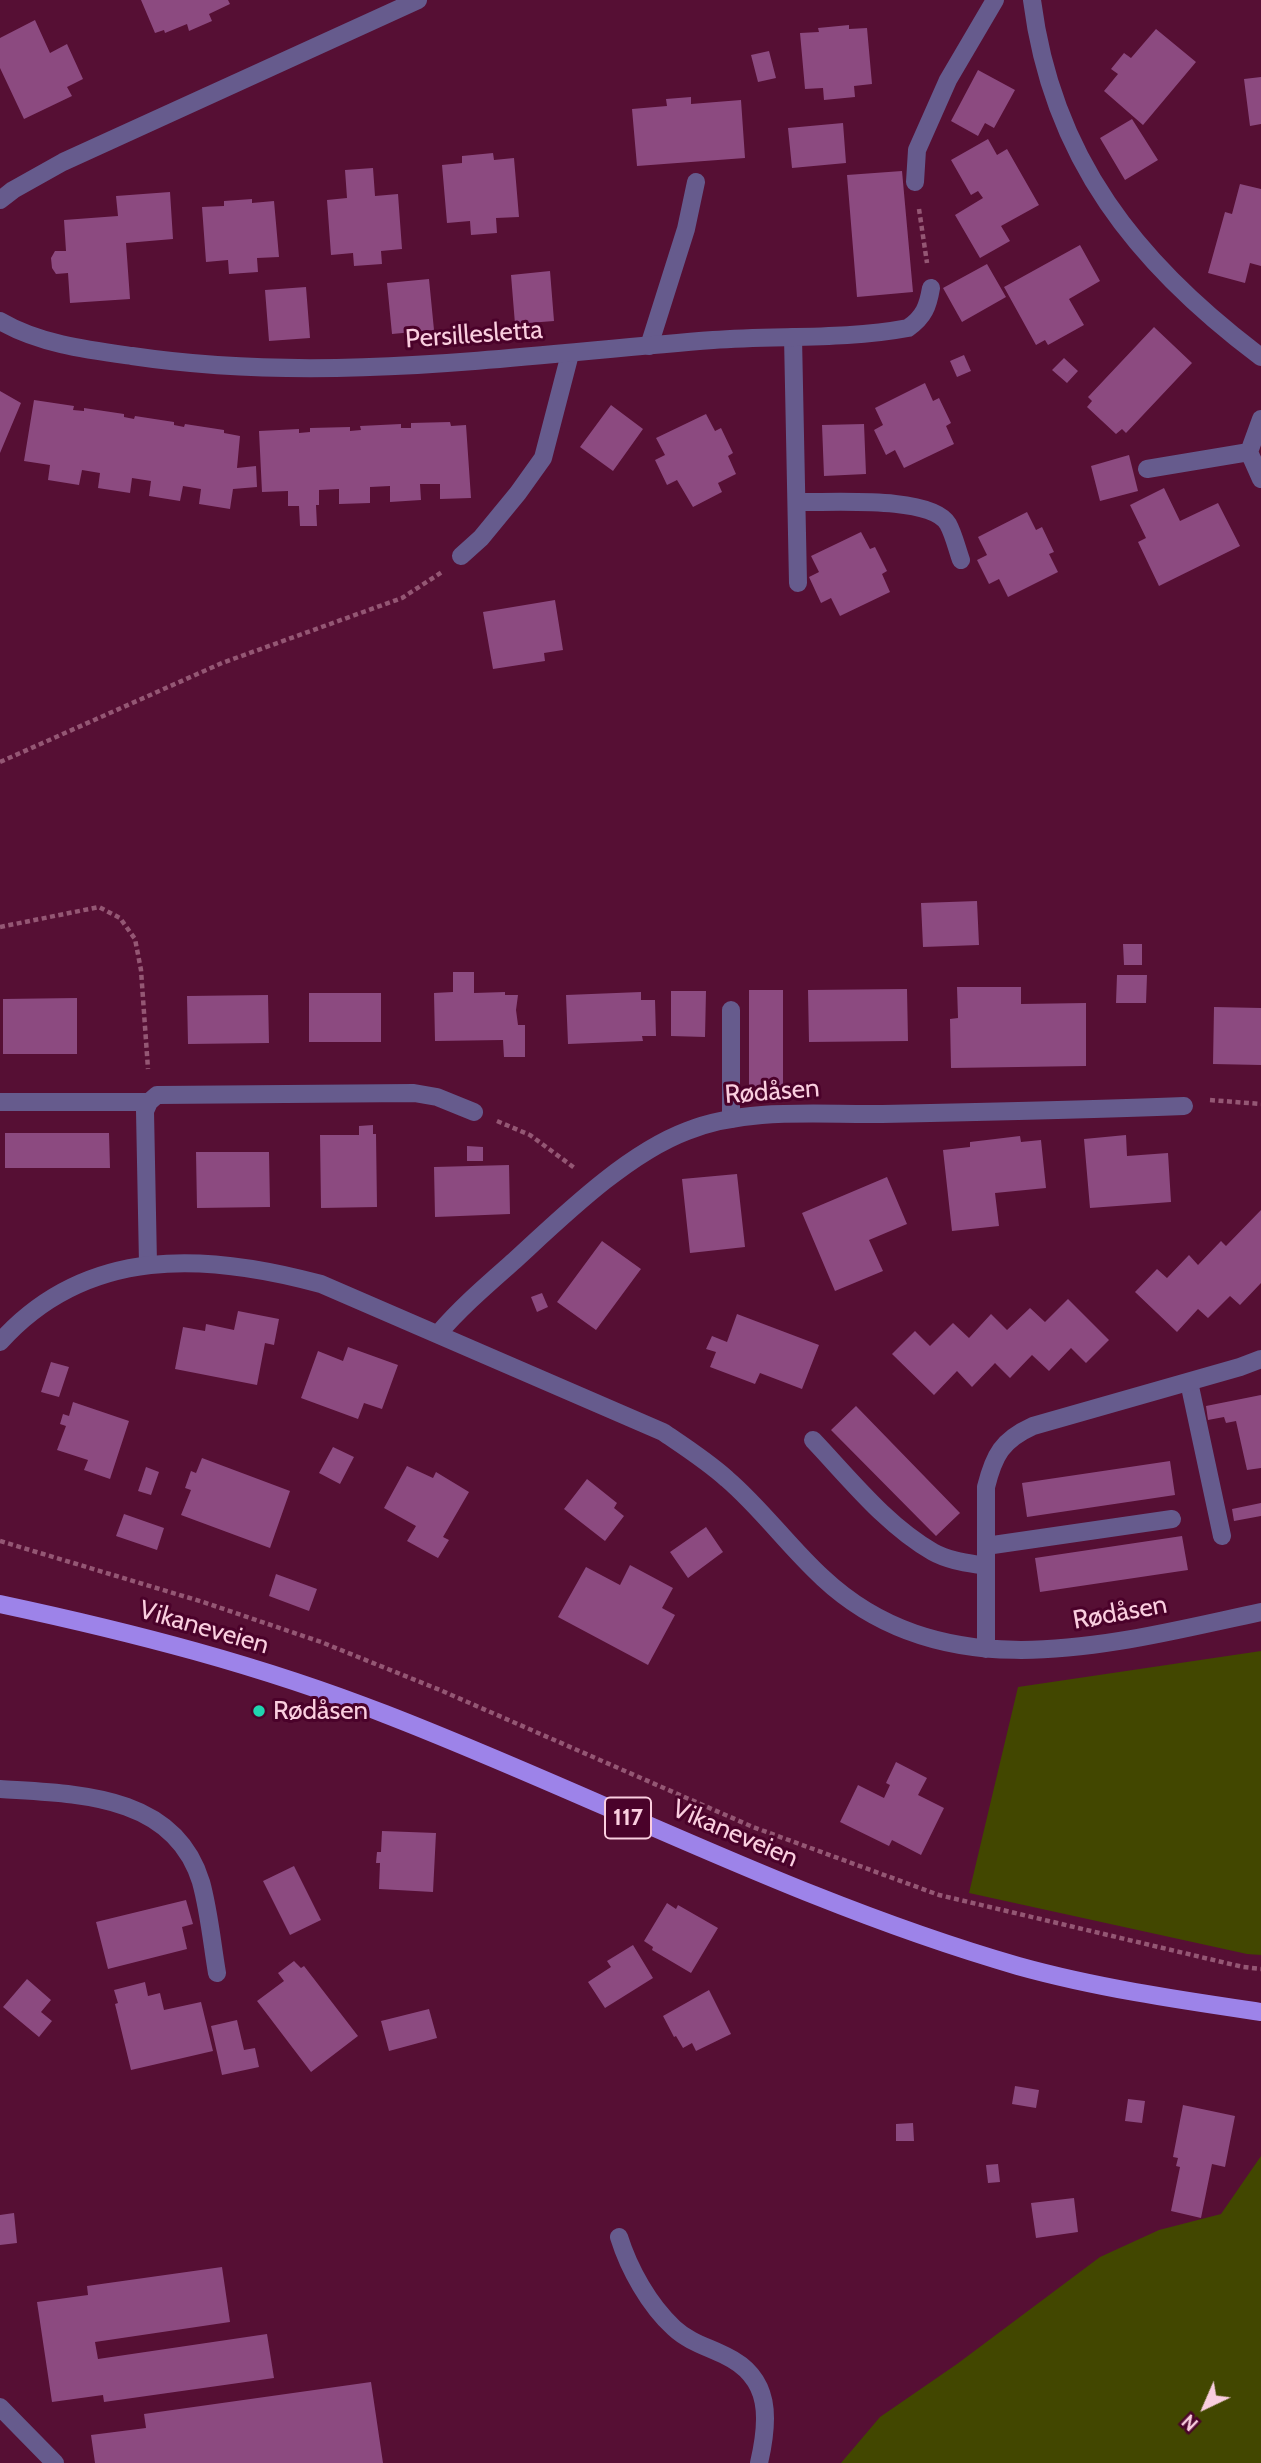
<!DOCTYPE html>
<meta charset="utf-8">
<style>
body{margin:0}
#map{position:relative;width:1261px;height:2463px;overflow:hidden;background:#560f34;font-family:Cabin,sans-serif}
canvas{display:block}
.north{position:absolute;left:1170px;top:2372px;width:70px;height:70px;-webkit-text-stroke:5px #4a022a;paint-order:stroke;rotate:224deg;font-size:19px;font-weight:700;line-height:28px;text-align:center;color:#facedf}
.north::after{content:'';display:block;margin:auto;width:24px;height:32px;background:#facedf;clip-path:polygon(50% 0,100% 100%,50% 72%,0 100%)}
</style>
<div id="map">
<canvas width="1261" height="2463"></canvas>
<div class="north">N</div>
</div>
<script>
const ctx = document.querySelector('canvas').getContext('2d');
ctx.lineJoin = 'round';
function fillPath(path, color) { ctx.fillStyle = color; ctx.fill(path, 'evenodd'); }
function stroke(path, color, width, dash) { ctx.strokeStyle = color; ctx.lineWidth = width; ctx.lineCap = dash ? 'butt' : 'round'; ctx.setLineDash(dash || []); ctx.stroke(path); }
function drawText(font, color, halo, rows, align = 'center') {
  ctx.font = font + ' Cabin,sans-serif'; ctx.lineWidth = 6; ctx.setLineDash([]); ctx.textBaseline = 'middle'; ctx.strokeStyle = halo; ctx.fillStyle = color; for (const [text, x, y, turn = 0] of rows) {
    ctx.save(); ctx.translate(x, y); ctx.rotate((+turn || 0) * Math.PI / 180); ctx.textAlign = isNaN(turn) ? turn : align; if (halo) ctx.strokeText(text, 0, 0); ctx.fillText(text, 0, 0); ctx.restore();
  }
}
const green = new Path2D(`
 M1261 1651V1955L1247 1954 969 1893 1018 1687Z
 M1261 2156V2463H841L880 2417 957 2364 1100 2257 1159 2230 1221 2214Z`);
const building = new Path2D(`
 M141 0H228L230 4 209 14 212 21 189 31 187 24 165 33 164 30 155 33Z
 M35 20 50 53 67 44 83 79 67 87 72 96 24 119 0 68V38Z
 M849 25V29L867 28 872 84 854 86 855 97 824 100 823 88 805 89 800 33 819 32 818 28Z
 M1156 29 1196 62 1143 125 1104 91 1118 74 1111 69 1124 53 1131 58Z
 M769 51 776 78 758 82 751 55Z
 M978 70 1015 90 994 128 985 123 978 136 951 121Z
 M1261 77V124L1250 126 1244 79Z
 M691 97V104L741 100 745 158 637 166 632 109 667 106 666 99Z
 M1132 119 1158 160 1125 180 1100 138Z
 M843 123 846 163 792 168 788 128Z
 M988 139 997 155 1007 149 1039 205 1001 226 1010 241 980 258 955 215 983 198 978 191 971 195 951 160Z
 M493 153 494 160 514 158 519 217 496 218 497 233 471 235 470 221 447 223 442 165 462 163V156Z
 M373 168 375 196 398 194 402 249 381 251 382 264 354 266 353 253 331 255 327 200 347 198 345 170Z
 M902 171 913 292 857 297 847 175Z
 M1240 184 1261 189V266L1250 263 1245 283 1208 273 1225 212 1232 214Z
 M170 192 173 239 126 243 130 299 70 303 68 273 56 274 52 268 51 258 55 251H66L64 220 118 216 116 196Z
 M252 199V203L274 201 279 257 257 258 258 272 229 274 228 260 206 262 202 207 224 206V201Z
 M1080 245 1100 281 1069 299 1084 325 1048 345 1045 340 1036 345 1004 287Z
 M987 264 1006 297 962 322 943 288Z
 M550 271 554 321 515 324 511 275Z
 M429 279 434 330 392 334 387 283Z
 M306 287 310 338 269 341 265 290Z
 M1154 327 1192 363 1126 433 1122 429 1116 434 1087 407 1092 401 1088 397Z
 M964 355 971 371 957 377 950 361Z
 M1064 358 1078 371 1067 383 1052 370Z
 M925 383 933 401 939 398 951 423 946 426 954 444 904 468 895 450 886 455 874 430 883 425 875 408Z
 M0 391 21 403 0 453Z
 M34 400 74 406 73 410 84 411V408L124 414V417L134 419 135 416 174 422V425L184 427 185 424 224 430V433L240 436 237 468 256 466 257 487 233 489 230 509 199 504 201 489 183 486 180 501 149 496 151 481 132 478 130 493 98 488 100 473 82 470 79 485 48 480 50 465 24 461Z
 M611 405 643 429 613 471 580 447Z
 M706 414 715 431 721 428 733 453 728 456 736 474 718 483 722 492 693 507 677 480 667 485 655 460 665 455 656 438Z
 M450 422 451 426 466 425 471 498 440 499V484H420L421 500 390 502V486L370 487V503L339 504V489L319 490V505H316L317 526H300L299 506H288V491L262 492 259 431 299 429V433L310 432V428L350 427V431L361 430 360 426 401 424V428H411V423Z
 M864 424 866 474 824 476 822 425Z
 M1129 455 1138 491 1100 501 1091 466Z
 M1164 488 1180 521 1218 503 1240 546 1159 586 1138 542 1146 538 1130 505Z
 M1027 512 1036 530 1042 527 1054 552 1049 554 1058 572 1008 597 999 579 989 584 977 560 987 555 978 537Z
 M861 532 870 549 875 547 887 571 882 574 890 592 840 616 831 598 821 603 809 577 819 572 811 556Z
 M555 600 563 650 544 653 545 661 493 669 483 612Z
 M977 901 979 945 923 947 921 903Z
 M1123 944H1142V965H1124Z
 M453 972H474V993L505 992V995H518L516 1010 518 1025H525V1057H504L503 1040 435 1041 434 993 453 992Z
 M1117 975H1147L1146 1003H1116Z
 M957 987H1021V1004L1086 1003V1066L951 1068 950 1019 958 1018Z
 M907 989 908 1041 809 1042 808 990Z
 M749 990H783V1095H749Z
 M671 991H706L705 1037 671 1036Z
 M641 992V1000H655L656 1036H642L643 1041 568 1044 566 995Z
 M309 993H381V1042H309Z
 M268 995 269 1043 188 1044 187 996Z
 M77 998V1054H3V999Z
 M1214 1007 1261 1008V1065L1213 1064Z
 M373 1125V1134H376L377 1207 321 1208 320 1135H359V1126Z
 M5 1133H109L110 1168H5Z
 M1126 1135 1127 1156 1168 1153 1171 1202 1090 1208 1084 1139Z
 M1020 1136 1021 1142 1041 1140 1046 1188 995 1193 999 1226 952 1231 943 1150 970 1147V1142Z
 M467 1146 483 1147V1161H467Z
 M196 1152H269L270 1207 197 1208Z
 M509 1165 510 1214 435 1217 434 1167Z
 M737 1174 745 1247 690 1253 682 1179Z
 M887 1177 907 1224 869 1240 883 1271 835 1291 802 1213Z
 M1261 1210V1283L1240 1305 1230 1296 1208 1318 1198 1309 1177 1332 1135 1292 1157 1269 1167 1278 1189 1255 1198 1265 1221 1241 1226 1246Z
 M602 1241 641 1269 596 1330 557 1302Z
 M542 1293 548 1307 537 1312 531 1297Z
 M1068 1299 1109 1340 1086 1363 1071 1348 1049 1371 1032 1355 1010 1378 995 1363 972 1387 957 1371 934 1395 892 1354 915 1331 930 1346 953 1323 969 1338 991 1314 1007 1330 1030 1308 1045 1322Z
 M238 1311 279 1319 274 1345 265 1343 257 1385 175 1369 183 1327 205 1331 206 1324 234 1330Z
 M737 1314 819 1345 802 1389 760 1373 755 1384 710 1367 716 1352 706 1349 712 1336 727 1342Z
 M348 1347 398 1365 382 1409 364 1403 358 1419 301 1398 318 1351 343 1361Z
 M51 1362 69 1367 59 1397 41 1392Z
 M1261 1395V1468L1247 1470 1236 1421 1226 1423 1224 1417 1208 1420 1206 1406Z
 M73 1402 129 1421 110 1479 84 1470 88 1460 57 1450 66 1426 60 1424 63 1414 69 1416Z
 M856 1406 960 1513 936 1536 831 1430Z
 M333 1447 354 1457 340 1484 319 1473Z
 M202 1458 290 1491 270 1548 181 1515 191 1490 185 1488 191 1471 196 1473Z
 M1170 1461 1175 1495 1027 1517 1022 1483Z
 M407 1466 433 1478 436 1472 469 1492 443 1537 449 1540 438 1558 407 1541 416 1526 384 1508Z
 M146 1467 159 1472 151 1495 138 1491Z
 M587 1479 617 1503 614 1508 624 1516 605 1541 564 1509Z
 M1261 1503V1516L1234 1521 1232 1509Z
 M124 1514 164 1528 157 1550 116 1536Z
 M706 1527 723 1552 688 1578 670 1552Z
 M1182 1536 1188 1570 1040 1592 1035 1558Z
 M630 1565 673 1588 662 1608 675 1615 648 1665 558 1617 586 1567 620 1585Z
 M276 1574 317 1589 309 1611 269 1596Z
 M896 1762 927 1778 918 1795 944 1808 921 1855 892 1840 889 1846 840 1822 858 1785 884 1798 890 1785 886 1783Z
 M382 1831 436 1833 433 1892 379 1889 380 1863H376L377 1852H381Z
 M294 1866 321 1920 290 1935 263 1881Z
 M186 1900 193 1924 182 1927 187 1949 108 1969 96 1922Z
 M667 1903 676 1909 678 1905 718 1928 691 1973 652 1950 653 1947 644 1941Z
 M633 1945 653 1978 605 2008 588 1982 611 1967 607 1961Z
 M294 1961 301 1968 304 1966 358 2036 311 2072 257 2001 284 1981 278 1973Z
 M27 1979 51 2000 41 2012 52 2021 39 2037 3 2007Z
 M145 1982 148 1996 160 1993 164 2010 201 2002 213 2051 131 2070 115 2004 118 2003 114 1990Z
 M709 1990 731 2034 696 2051 692 2043 683 2048 676 2036 674 2037 663 2016Z
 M429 2009 437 2038 389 2051 381 2021Z
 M237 2020 244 2050 255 2048 259 2067 222 2075 211 2026Z
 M1015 2086 1039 2090 1036 2108 1012 2104Z
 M1128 2099 1145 2101 1142 2123 1125 2121Z
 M1183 2105 1235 2116 1225 2167 1212 2164 1201 2218 1171 2211 1180 2167 1176 2166 1178 2158 1173 2157Z
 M913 2123 914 2141H896V2124Z
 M998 2164 1000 2182 988 2183 986 2165Z
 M1074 2198 1078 2232 1036 2238 1031 2203Z
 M14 2213 17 2243 0 2245V2215Z
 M222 2267 230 2322 95 2342 98 2359 267 2334 274 2378 104 2402 103 2395 52 2402 37 2302 88 2295 87 2286Z
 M371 2382 383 2463H95L91 2435 146 2428 144 2414Z`);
const path = new Path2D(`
 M919 209 927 263
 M0 762 222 663 402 598 442 572
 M0 927 99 907 120 918 135 939 141 970 148 1069
 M1210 1100 1261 1104
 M497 1121 530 1135 576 1169
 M0 1541 203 1602 321 1642 440 1690 753 1827 939 1895 1243 1967 1261 1969`);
const service = new Path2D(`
 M793 337 798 583
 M649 346 686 229 696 182
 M1261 419 1249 452 1261 479
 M1147 469 1249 452
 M797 502C829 503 931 495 948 524 954 535 957 549 961 560
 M461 556 481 538 518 493 543 458 570 354
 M731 1010V1119
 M0 1102H149
 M148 1264 145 1111 149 1102 157 1095 414 1093 437 1097 474 1112
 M1189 1382 1222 1536
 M813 1440C850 1479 886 1525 933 1552 949 1561 969 1563 986 1566
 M986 1546 1172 1519
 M0 1789C75 1794 174 1793 201 1882 209 1911 212 1943 217 1973
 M619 2237C629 2269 649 2305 674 2328 689 2342 708 2347 726 2356 772 2378 769 2420 759 2463
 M0 2407 55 2463`);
const minor = new Path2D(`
 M1032 0C1052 158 1137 264 1261 357
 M915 182 917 150 948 80 995 0
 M0 200 13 190 63 162 418 0
 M0 321C39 344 88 350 132 356 327 385 518 355 713 340 778 335 844 340 908 328 924 317 928 306 931 288
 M438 1334C461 1307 488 1284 514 1261 563 1216 626 1154 687 1131 748 1107 818 1115 882 1114 983 1112 1083 1110 1184 1106
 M0 1342C87 1245 207 1253 321 1284L663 1432C685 1447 707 1461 727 1479 762 1509 789 1547 823 1578 946 1693 1115 1643 1261 1612
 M986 1649V1487C994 1455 1002 1440 1033 1426L1240 1367 1261 1359`);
const primary = new Path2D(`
 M0 1604C131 1632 260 1665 385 1714 597 1796 799 1903 1018 1966 1097 1988 1180 2000 1261 2012`);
const markers = [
 [259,1711,7,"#20d5b0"]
];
const shields = [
 [628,1818,46]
];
const shieldNames = [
 ["117",628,1818]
];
const streetNames = [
 ["Persillesletta",474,335,-4],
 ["Rødåsen",772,1092,-4],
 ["Rødåsen",1120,1613,-10],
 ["Vikaneveien",204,1628,16],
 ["Vikaneveien",735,1834,23]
];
const poiNames = [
 ["Rødåsen",273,1711]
];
fillPath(green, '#424700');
fillPath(building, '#8c4a80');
stroke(path, '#945774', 4.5, [5, 3.5]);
stroke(service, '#665b8d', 18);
stroke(minor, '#665b8d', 18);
stroke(primary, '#9d83e9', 18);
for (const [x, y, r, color] of markers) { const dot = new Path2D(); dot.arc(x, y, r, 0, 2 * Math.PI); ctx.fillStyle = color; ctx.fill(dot); stroke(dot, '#4a022a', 2.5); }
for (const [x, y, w] of shields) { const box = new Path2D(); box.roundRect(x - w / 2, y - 20.5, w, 41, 5); ctx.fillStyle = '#4a022a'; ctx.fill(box); stroke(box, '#facedf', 2); }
drawText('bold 24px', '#facedf', null, shieldNames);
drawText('26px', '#facedf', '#4a022a', streetNames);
drawText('26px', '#facedf', '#4a022a', poiNames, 'left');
</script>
